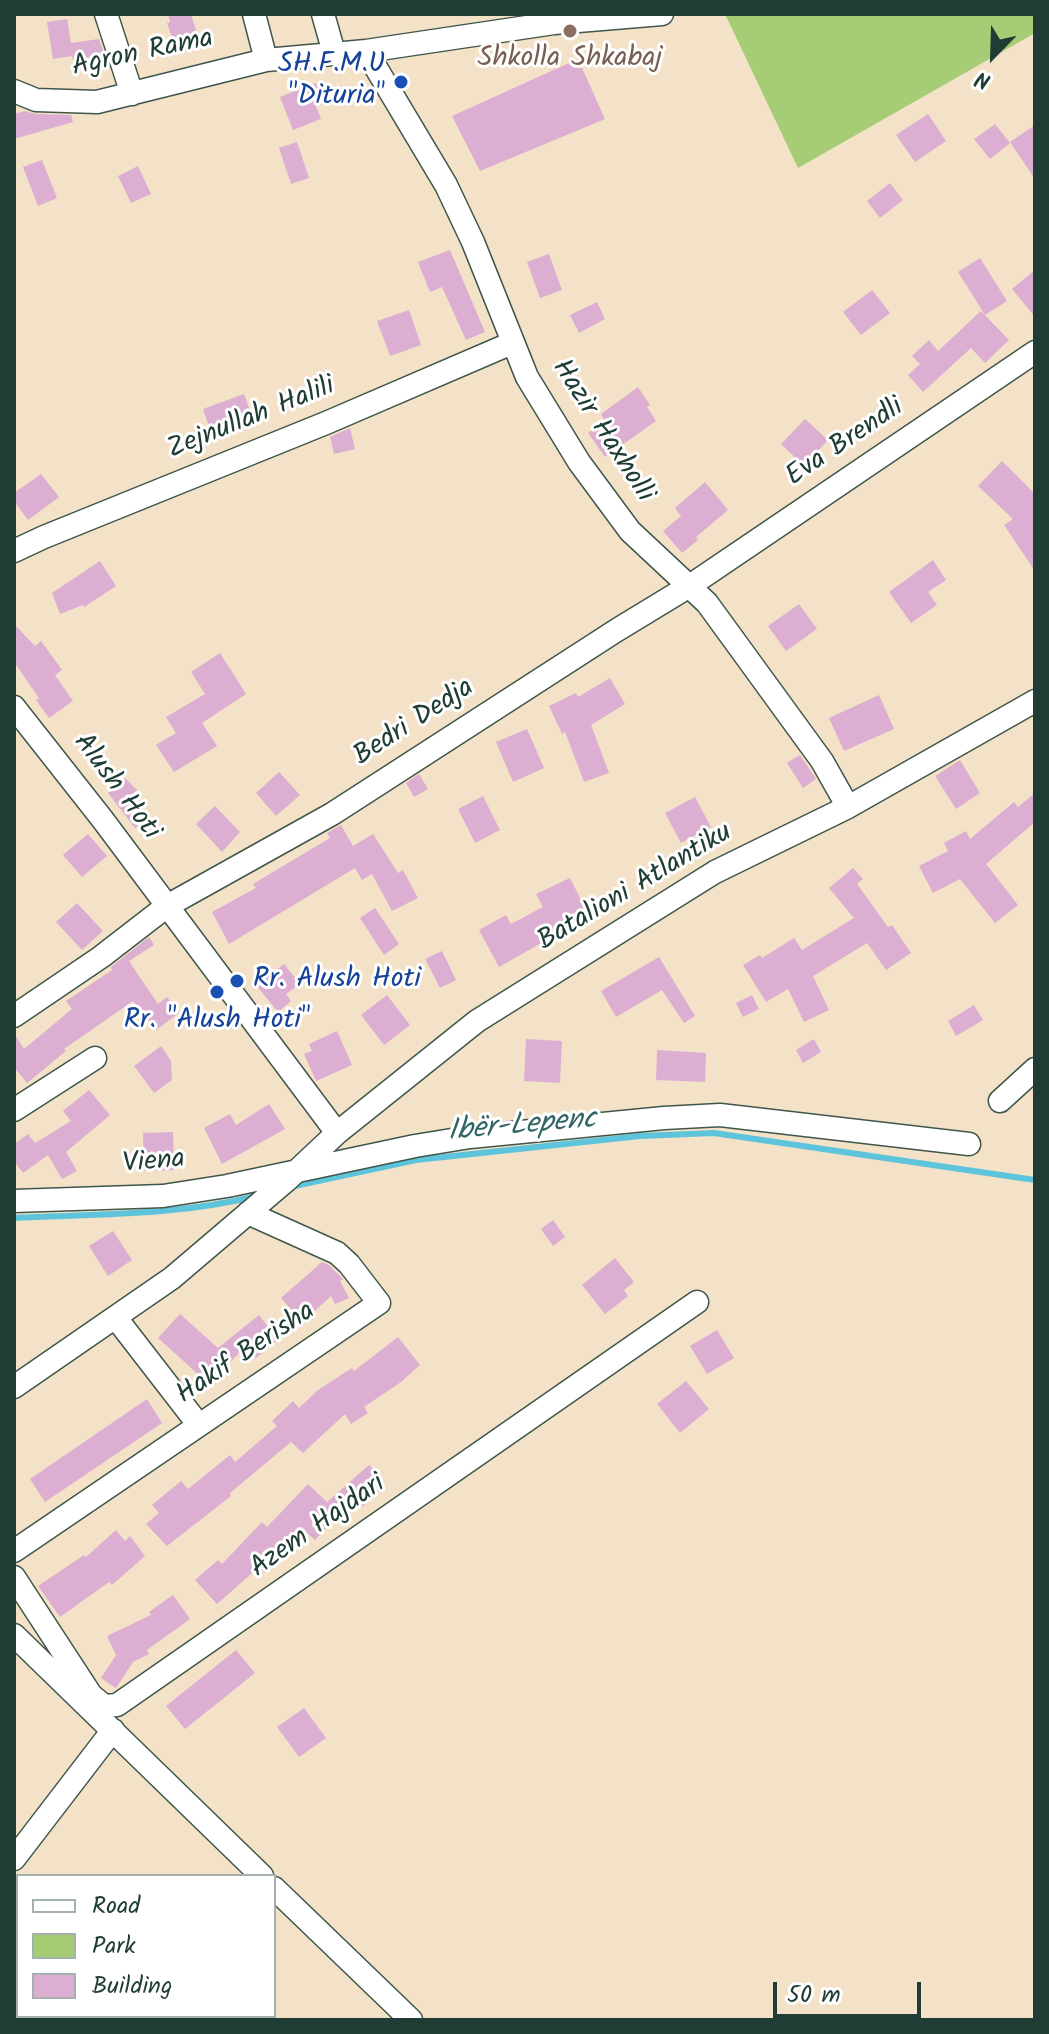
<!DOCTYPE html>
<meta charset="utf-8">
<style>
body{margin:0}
#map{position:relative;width:1049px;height:2034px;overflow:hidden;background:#f3e2c7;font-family:Kalam,sans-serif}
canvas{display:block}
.frame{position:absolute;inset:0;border:16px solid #1f3d34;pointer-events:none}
.legend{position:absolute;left:16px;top:1874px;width:260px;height:144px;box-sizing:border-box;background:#fff;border:2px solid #a5b1ae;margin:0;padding:10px 14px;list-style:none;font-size:24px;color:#1f3d34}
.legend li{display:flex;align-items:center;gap:16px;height:40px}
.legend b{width:40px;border:2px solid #a5b1ae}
.north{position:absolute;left:953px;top:16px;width:80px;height:80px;-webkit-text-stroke:6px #fff;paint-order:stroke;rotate:203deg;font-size:22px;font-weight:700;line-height:32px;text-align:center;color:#1f3d34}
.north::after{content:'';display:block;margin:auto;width:28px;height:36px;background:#1f3d34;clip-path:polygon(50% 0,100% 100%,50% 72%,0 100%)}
.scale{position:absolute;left:773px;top:1982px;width:148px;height:36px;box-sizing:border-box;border:4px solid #1f3d34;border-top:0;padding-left:10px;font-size:24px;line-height:28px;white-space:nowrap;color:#1f3d34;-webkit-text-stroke:6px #fff;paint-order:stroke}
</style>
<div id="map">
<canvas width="1049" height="2034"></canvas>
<div class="frame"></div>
<ul class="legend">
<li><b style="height:10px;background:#fff"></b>Road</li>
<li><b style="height:22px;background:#a7cc76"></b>Park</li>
<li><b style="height:22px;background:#dcaed1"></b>Building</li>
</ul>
<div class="north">N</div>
<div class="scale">50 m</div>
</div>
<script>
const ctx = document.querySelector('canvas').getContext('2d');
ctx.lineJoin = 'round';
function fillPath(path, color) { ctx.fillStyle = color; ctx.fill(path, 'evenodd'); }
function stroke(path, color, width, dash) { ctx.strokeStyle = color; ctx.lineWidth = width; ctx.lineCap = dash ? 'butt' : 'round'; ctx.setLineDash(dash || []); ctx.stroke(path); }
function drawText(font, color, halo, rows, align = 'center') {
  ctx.font = font + ' Kalam,sans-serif'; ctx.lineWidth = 6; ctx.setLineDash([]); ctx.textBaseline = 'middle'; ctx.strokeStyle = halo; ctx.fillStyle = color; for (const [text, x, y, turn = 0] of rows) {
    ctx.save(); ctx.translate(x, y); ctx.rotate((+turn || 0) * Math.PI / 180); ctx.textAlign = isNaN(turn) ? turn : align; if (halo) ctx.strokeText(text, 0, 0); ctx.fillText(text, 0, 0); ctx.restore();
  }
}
const green = new Path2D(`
 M725 14H1035V33L798 168Z`);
const stream = new Path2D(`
 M290 1187 416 1160 640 1136 714 1133 1035 1180
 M14 1218C95 1214 177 1216 256 1196`);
const building = new Path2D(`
 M168 14H191L198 37 174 44 167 23 170 22Z
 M67 19 71 43 99 39 106 60 74 65 72 56 53 59 47 22Z
 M578 59 605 119 480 171 452 116Z
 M316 83 324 104 316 106 321 119 293 130 280 97Z
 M25 111 36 114 71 115 73 122 14 139V114Z
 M928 114 946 141 915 162 896 135Z
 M995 124 1010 143 990 159 974 139Z
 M1035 125V179L1010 142Z
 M297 142 309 178 291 184 279 148Z
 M42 160 57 198 38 206 23 167Z
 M138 166 151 194 131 203 118 176Z
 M890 183 903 200 880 218 867 201Z
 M450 250 485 332 466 340 442 287 430 292 418 262Z
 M549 254 562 290 540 298 527 262Z
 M980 258 1007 301 985 315 958 272Z
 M1035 270V317L1012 289Z
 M872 290 890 313 861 335 843 312Z
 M597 302 605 319 579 333 570 315Z
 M409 310 421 345 390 356 377 321Z
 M981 311 1009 340 985 363 971 348 923 392 908 375 920 364 912 356 929 340 938 351Z
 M638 387 650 405 647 407 656 421 605 457 588 433 605 421 601 414Z
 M244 394 255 425 240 430 236 420 210 429 203 409Z
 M805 419 828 440 804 466 781 444Z
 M350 428 355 449 334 454 330 437Z
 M1002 461 1035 494V571L1004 525 1013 519 978 486Z
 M41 474 59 497 28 520 14 501V493Z
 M705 482 728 510 696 537 698 540 682 553 663 531 681 516 675 508Z
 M933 560 946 580 928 592 937 605 911 623 889 592Z
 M100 561 116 586 84 607 83 605 60 614 52 593Z
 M799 604 817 629 786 651 768 626Z
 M14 624 35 646 41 641 62 670 55 675 73 701 49 718 36 700 39 698 14 662Z
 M220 653 246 694 202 723 217 746 174 772 156 745 176 733 166 717 205 694 191 672Z
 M610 678 625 704 591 725 609 773 584 782 565 732 562 734 549 706 576 693 578 697Z
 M879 695 894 729 844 751 829 718Z
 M527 729 544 768 513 782 496 742Z
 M800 755 816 779 803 788 787 763Z
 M960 760 980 793 956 809 935 776Z
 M279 772 300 795 276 816 256 793Z
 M419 774 428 789 414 797 406 783Z
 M125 778 137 790 130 796 147 819 135 828 108 793Z
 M1035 793V822L986 864 1018 905 995 923 960 879 933 893 919 866 948 851 944 843 966 831 970 839 1014 802 1018 807Z
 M483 796 500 830 475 843 458 809Z
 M695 797 711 827 681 843 665 813Z
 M215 806 240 832 222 852 196 824Z
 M341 825 353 846 373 834 398 873 403 870 418 898 392 911 372 874 362 880 355 868 229 944 212 912 256 888 253 884 330 838 327 833Z
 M88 834 107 856 82 877 63 855Z
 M853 868 863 879 857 884 888 927 892 925 911 953 886 970 867 943 813 976 829 1010 804 1022 788 989 766 1002 743 965 760 955 762 958 794 938 802 950 854 918 829 888Z
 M570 878 588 914 557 929 559 933 499 967 479 930 506 915 511 924 543 907 536 894Z
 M77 903 103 931 82 950 56 922Z
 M375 908 399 944 384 955 360 918Z
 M149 937 154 945 129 961 158 1004 167 997 179 1013 156 1030 133 1001 64 1049 66 1051 27 1083 14 1067V1033L24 1049 72 1009 66 1001 112 970 111 967Z
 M442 951 456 980 440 988 425 959Z
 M659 957 695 1016 684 1023 662 990 616 1017 601 991Z
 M284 964 300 984 286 994 291 1001 278 1012 256 985Z
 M387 995 410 1025 384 1045 361 1015Z
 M752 995 759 1009 743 1017 736 1003Z
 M974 1005 983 1020 956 1036 948 1021Z
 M337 1031 352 1065 316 1081 304 1054 312 1051 309 1044Z
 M526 1039 562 1041 560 1083 524 1081Z
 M814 1039 821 1052 803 1063 796 1050Z
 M161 1046 171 1061 172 1080 154 1093 134 1066Z
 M657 1050 706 1053 705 1082 656 1080Z
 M89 1090 110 1115 66 1152 77 1171 62 1179 48 1155 23 1173 14 1161V1144L28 1134 35 1143 71 1121 63 1111Z
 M269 1104 285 1129 222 1164 204 1128 230 1114 236 1125Z
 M173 1132 174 1170 144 1171 143 1133Z
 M553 1220 565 1237 553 1246 541 1229Z
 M113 1231 132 1260 108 1276 89 1246Z
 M615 1258 634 1282 624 1290 628 1296 605 1314 582 1285Z
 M322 1262 329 1265 343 1279 340 1281 349 1298 335 1304 331 1296 303 1322 281 1298Z
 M180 1314 218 1348 259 1315 278 1340 256 1358 246 1346 209 1384 158 1338Z
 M717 1330 734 1358 707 1374 690 1346Z
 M398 1337 420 1365 401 1382 364 1407 368 1413 351 1424 345 1414 303 1453 291 1442 230 1493 231 1496 167 1546 146 1524 159 1513 152 1505 181 1481 188 1489 230 1455 235 1462 277 1426 272 1421 293 1401 299 1408 318 1390 352 1368 354 1371Z
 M686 1381 709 1409 680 1433 657 1404Z
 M147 1399 162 1423 45 1502 30 1479Z
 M369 1465 377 1473 373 1477 383 1488 362 1507 354 1498 315 1540 305 1531 265 1573 259 1567 217 1604 195 1580 218 1560 222 1564 262 1522 267 1527 308 1484 327 1502Z
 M116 1530 125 1541 130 1536 145 1556 112 1585 109 1582 60 1617 38 1586 84 1555 86 1557Z
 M173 1595 190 1619 147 1650 149 1654 133 1662 116 1688 101 1678 116 1655 107 1636 151 1615 149 1612Z
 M236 1650 255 1673 185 1729 166 1706Z
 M304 1708 326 1738 299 1757 277 1727Z`);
const minor = new Path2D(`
 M106 14 132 94
 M254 14 266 60
 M323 14 334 53
 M366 51 446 185 473 242 527 377 579 462 630 531 707 603 822 761 848 807
 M14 91 36 100 97 102 266 60 366 51 554 23 662 14
 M14 551 44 537 326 423 512 343
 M14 707 103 820 337 1133
 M14 1016 101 957 167 906 332 814 617 630 691 585 1035 352
 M1000 1101 1035 1069
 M14 1110 95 1058
 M14 1201 163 1196 227 1186 415 1146 470 1137 664 1118 720 1115 969 1144
 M116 1318 198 1424
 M14 1387 172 1278 287 1180 337 1133 477 1021 715 872 848 807 1035 701
 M14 1551 379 1303 349 1264 337 1253 248 1213
 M14 1577 91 1695 104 1706 117 1705 697 1302
 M14 1635 262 1876
 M14 1859 113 1730
 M274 1888 411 2020
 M182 2020 185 2016`);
const markers = [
 [570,31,8,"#8d6e63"],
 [401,82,8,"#1a4fb4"],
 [237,981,8,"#1a4fb4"],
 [217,992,8,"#1a4fb4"]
];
const streetNames = [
 ["Agron Rama",143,55,-12],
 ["Zejnullah Halili",252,420,-22],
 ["Hazir Haxholli",601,432,57],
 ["Eva Brendli",846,444,-34],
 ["Bedri Dedja",415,724,-33],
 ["Alush Hoti",115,788,53],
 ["Batalioni Atlantiku",636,889,-31],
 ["Viena",154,1164,-5],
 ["Hakif Berisha",247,1355,-34],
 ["Azem Hajdari",319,1528,-35]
];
const educationNames = [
 ["Shkolla Shkabaj",570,60]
];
const transitNames = [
 ["SH.F.M.U",385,66],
 ["\"Dituria\"",385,98],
 ["Rr. Alush Hoti",253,981,"left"],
 ["Rr. \"Alush Hoti\"",217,1022,"center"]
];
const waterNames = [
 ["Ibër-Lepenc",522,1128,-5]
];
fillPath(green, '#a7cc76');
stroke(stream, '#5ec4db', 6);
fillPath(building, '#dcaed1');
stroke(minor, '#3f564a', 25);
stroke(minor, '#fff', 22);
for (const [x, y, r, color] of markers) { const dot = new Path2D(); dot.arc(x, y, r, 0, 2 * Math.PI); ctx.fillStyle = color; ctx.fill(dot); stroke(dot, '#fff', 3); }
drawText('28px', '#1f3d34', '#fff', streetNames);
drawText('28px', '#785e54', '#fff', educationNames);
drawText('28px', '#164399', '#fff', transitNames, 'right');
drawText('italic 30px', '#326666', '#fff', waterNames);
</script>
